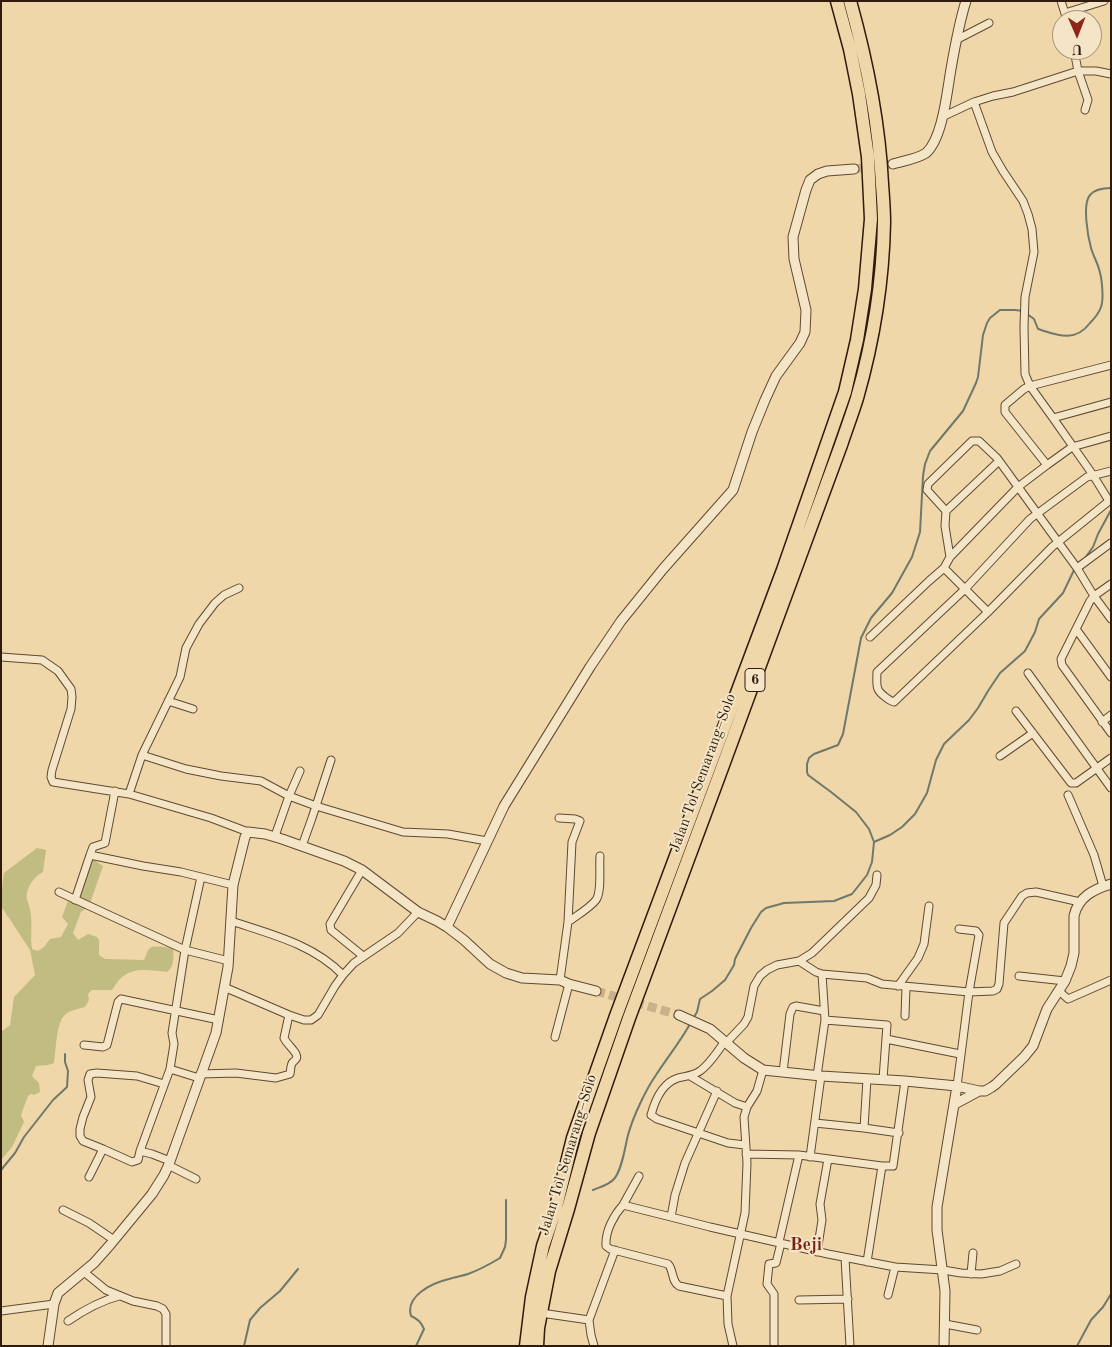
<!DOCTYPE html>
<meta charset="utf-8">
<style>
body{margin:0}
#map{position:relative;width:1112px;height:1347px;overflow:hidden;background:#efd7a9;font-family:"Old Standard TT",serif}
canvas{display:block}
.frame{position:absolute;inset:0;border:2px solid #2f1a0b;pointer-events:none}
.north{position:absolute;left:1052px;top:10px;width:50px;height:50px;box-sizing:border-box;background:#f5e5c7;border:1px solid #a6947c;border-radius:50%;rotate:179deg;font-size:14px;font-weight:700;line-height:20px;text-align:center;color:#2f1a0b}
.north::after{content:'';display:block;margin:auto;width:18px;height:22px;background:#8f2418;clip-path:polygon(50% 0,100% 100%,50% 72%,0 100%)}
</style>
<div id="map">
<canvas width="1112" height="1347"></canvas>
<div class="frame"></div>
<div class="north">U</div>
</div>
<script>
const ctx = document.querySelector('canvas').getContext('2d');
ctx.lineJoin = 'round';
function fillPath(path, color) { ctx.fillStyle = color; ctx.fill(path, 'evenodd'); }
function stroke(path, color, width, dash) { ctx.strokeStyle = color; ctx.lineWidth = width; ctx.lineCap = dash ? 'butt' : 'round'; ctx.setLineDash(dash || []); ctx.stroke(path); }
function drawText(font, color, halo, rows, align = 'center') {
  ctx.font = font + ' "Old Standard TT",serif'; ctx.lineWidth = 4; ctx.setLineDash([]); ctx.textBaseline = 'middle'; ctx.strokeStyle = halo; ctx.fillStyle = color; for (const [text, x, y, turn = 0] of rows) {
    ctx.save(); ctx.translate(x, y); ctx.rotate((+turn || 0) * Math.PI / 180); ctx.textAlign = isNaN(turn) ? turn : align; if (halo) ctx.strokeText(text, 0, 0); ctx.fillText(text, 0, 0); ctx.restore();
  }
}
const green = new Path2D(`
 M37 848 46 850 43 872C36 875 28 885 27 893 25 899 29 903 30 909 33 922 30 935 32 949L38 951 44 947 50 939 61 937 68 924 62 917 68 901 79 892 92 859 103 866 89 906 81 912 73 933 78 940 88 934 97 937 99 940V955L105 959 144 960C146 957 147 950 150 948 153 945 169 947 173 949 174 957 174 967 167 972 153 971 137 967 125 975 120 977 115 986 112 990H92L88 994 89 1000 85 1007C78 1009 69 1010 64 1016 56 1025 56 1050 54 1063L48 1065 36 1066 32 1076 39 1083 40 1092 34 1095 31 1094 28 1096 21 1115 24 1122 12 1147 1 1160V1032L10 1025 14 997 35 975 30 950 1 906V896L4 873Z`);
const stream = new Path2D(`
 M1027 314 1034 319 1038 329C1057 335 1075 343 1090 323 1094 319 1099 313 1101 307 1104 299 1102 278 1099 269 1097 262 1093 255 1091 248 1088 237 1082 204 1090 195 1095 189 1104 188 1111 188
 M1085 558 1093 547 1098 534 1111 510
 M874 842 890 835 902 827 915 814 927 793 936 760 944 744 969 720 978 708 988 691 1000 673 1025 651 1035 632 1039 619 1063 593 1075 568
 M694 1017 697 1012 700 999 712 991 725 980 734 965 735 959 751 928 761 912 766 908 784 903 834 901 852 894 867 875 872 862 874 842 869 829 856 812 831 792 808 775 807 772V764L809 758 814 754 838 745 843 734 861 638 871 618 892 593 912 557 920 532 923 476 925 464 930 451 963 411 976 383 978 377 983 335 987 323 990 318 1000 310H1015L1023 311
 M1 1170 15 1153 24 1137 53 1100 67 1087 68 1071 65 1062V1054
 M593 1190C600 1187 609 1185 614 1179 622 1170 625 1147 628 1135 633 1117 645 1091 656 1075 667 1058 680 1042 690 1024
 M244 1346 250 1320 260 1308 280 1291 298 1269
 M416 1346 424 1329C421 1322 418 1319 411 1316 405 1296 432 1283 449 1279 455 1277 462 1276 468 1274 479 1270 490 1264 500 1258L505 1247 506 1240V1200
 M1077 1346 1091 1320 1103 1307 1111 1294`);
const tertiaryTunnel = new Path2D(`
 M854 169 893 164
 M596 991 679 1015`);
const minor = new Path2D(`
 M1061 1 1067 20
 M1065 13 1104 1
 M956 40 989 23
 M1074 50 1078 71 1088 100 1085 110
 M1111 74 1096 71H1078L1013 92 993 96 974 102 992 152 1003 171 1023 201 1028 214 1032 229 1034 252 1025 297 1024 327 1025 374 1030 386 1053 418 1093 475 1109 501 1052 547 988 612 894 702C890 701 880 694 878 689 876 685 877 676 877 672L965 589 1030 519 1087 477 1111 471
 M942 117 974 102
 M1053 418 1111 402
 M1047 465 1005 412V405L1024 389 1030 386 1111 365
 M946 511 927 490 928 484 972 441H979L997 458 1077 568 1094 596 1111 619
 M950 557 1018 487 1047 465 1072 447 1111 436
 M944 568 950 557 945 526 946 511 999 461
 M1077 568 1111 543
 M1111 584 1094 596 1090 601 1061 659 1062 665 1111 733
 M1076 629 1111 677
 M870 637 929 581 944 568 988 612
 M1 657 42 660 58 671 71 689 72 697 71 709 52 770 51 777 53 782 129 794 211 818 248 832
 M1028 673 1111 788
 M168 701 193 709
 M1016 711 1071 783H1076L1111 758
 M1102 722 1111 715
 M142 755 186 769 221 776 261 781 289 796 316 806 403 832 448 834 487 841
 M1000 756 1033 733
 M129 794 142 755 180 677 186 648 199 624 215 603 224 595 239 588
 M1068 795 1094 855 1103 886
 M559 818 575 819 580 821 572 842 568 922 560 980
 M275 836 289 796 300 771
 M302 846 312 818 331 760
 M90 855 143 866 181 872 233 885
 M362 870 330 924 331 930 363 956
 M59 892 185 950 229 961
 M75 900 90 855 93 847 105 843 115 791
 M231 921C270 934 313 944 343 975
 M568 922C576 916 590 908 596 900 602 892 599 866 600 856
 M799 961 816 972 822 974
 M1019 976 1065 981
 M898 986 918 958 924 944 929 906
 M224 987 289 1015 304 1020H311L318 1015 335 986 343 975 354 963 398 933 418 912
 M1059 991 1068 999 1111 980
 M905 1016 906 987
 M825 1020 887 1025 883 1079
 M555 1037 569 984
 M886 1039 960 1054
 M725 1041C718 1051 710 1064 700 1071 693 1076 685 1076 678 1078 662 1083 655 1100 651 1115L657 1119 728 1143 745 1145
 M727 1042 744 1024 748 1017 754 986 760 976 767 970 777 965 799 961 812 953 869 898 876 885 877 875
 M84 1045 103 1047 107 1045 118 1002 121 999 219 1020
 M170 1069 199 1078
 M783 1072 790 1014 793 1007 796 1006 824 1011
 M200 1074 236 1073 276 1078 290 1074C291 1070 290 1065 293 1062 294 1061 296 1060 296 1059 300 1054 287 1045 284 1038L289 1015
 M690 1076 735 1103 747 1107
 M817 1076 825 1020 822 974 867 978 882 984 969 992 993 991 997 989 999 984 1004 923 1022 896 1027 893 1036 892 1080 902
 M867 1079 864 1128 899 1133
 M957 1086 969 992 979 935 976 931 959 929
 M717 1091 685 1163 675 1195 671 1217 710 1227 828 1254 895 1267 943 1270 961 1273 981 1274 1000 1271 1016 1264
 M815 1123 864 1128
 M103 1149 83 1141 80 1136V1129L83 1117 91 1097 88 1080 90 1074 97 1073 137 1076 164 1084
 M140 1151 170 1069 174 1044 172 1033 185 950 201 877
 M746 1154 799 1155 882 1166H893L905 1081
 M810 1157 821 1076
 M168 1165 196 1179
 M89 1177 103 1149 132 1162 138 1160 140 1151 152 1154 170 1161
 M623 1205 639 1176
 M63 1210 89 1223 114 1240
 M671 1217 623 1205C614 1215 605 1231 606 1246L610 1249 668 1264C674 1270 671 1281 679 1286L727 1296
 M779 1242 799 1155
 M817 1252 822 1220 820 1204 828 1159
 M845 1258 850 1346
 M867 1262 882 1166
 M84 1272 106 1290 133 1301 157 1306 163 1309 166 1314V1346
 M971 1274 973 1253
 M888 1295 895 1267
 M799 1300 848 1299
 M1 1311 54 1304
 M541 1313 589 1320 591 1335 594 1346
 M589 1320 615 1250
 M68 1321C84 1310 100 1301 119 1296
 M945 1324 977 1330
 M733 1346 728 1324 727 1296 745 1213 747 1163 744 1117 747 1107 757 1091 763 1070
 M774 1346V1294L767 1284 769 1264 776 1263 781 1243`);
const tertiary = new Path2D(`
 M893 164C903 161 917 159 926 153 943 138 947 91 951 69 955 46 959 23 966 1
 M447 927 504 806 590 667 621 621 663 569 733 490 752 432 765 400 776 376 800 343 805 332 806 310 794 259 793 237 806 190 810 180 818 174 827 171 854 169
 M679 1015 710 1029 744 1058 763 1070 821 1076 905 1081 957 1086 979 1091H985L992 1087 996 1084 1024 1057 1033 1046 1047 1009 1065 981 1071 966 1074 953V916C1078 897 1094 889 1111 884
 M955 1104 979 1091
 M48 1346 54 1304 58 1293 94 1263 110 1245 152 1194 164 1175 169 1164 216 1033 228 967 233 885 245 837 248 832 265 834 282 839 344 861 362 870 418 912 437 921 447 927 464 940 490 964 506 973 522 978 560 980 569 984 596 991
 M944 1346 945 1291 937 1230V1207L957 1086`);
const motorway = new Path2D(`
 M526 1346 532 1297 543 1246 555 1211 573 1138 616 1016 783 570 845 392 857 340 865 289 871 219 868 157 859 94 850 49 837 1
 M537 1346 538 1328 549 1271 568 1209 589 1133 629 1018 722 768 841 445C846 430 852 414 857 398 873 342 883 281 884 222 884 210 883 197 882 184 879 121 867 62 850 1`);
const shields = [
 [755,680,20]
];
const shieldNames = [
 ["6",755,680]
];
const streetNames = [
 ["Jalan Tol Semarang–Solo",703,773,-70],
 ["Jalan Tol Semarang–Solo",568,1155,-73]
];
const quarterNames = [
 ["Beji",806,1245]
];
fillPath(green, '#c1bc82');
stroke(stream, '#6f796b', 2);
stroke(tertiaryTunnel, '#c9b189', 9, [9, 4.5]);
stroke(minor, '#5f4932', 9);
stroke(tertiary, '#5f4932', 11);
stroke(motorway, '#2f1a0b', 15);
stroke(minor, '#f5e5c7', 7);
stroke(tertiary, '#f5e5c7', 9);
stroke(motorway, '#efd7a9', 12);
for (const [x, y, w] of shields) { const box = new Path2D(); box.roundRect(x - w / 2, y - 11.5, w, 23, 4); ctx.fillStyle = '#f5e5c7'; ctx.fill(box); stroke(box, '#2f1a0b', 1); }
drawText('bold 14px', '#2f1a0b', null, shieldNames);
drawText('15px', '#2f1a0b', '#f5e5c7', streetNames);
drawText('bold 18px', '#7a1f14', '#f5e5c7', quarterNames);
</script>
